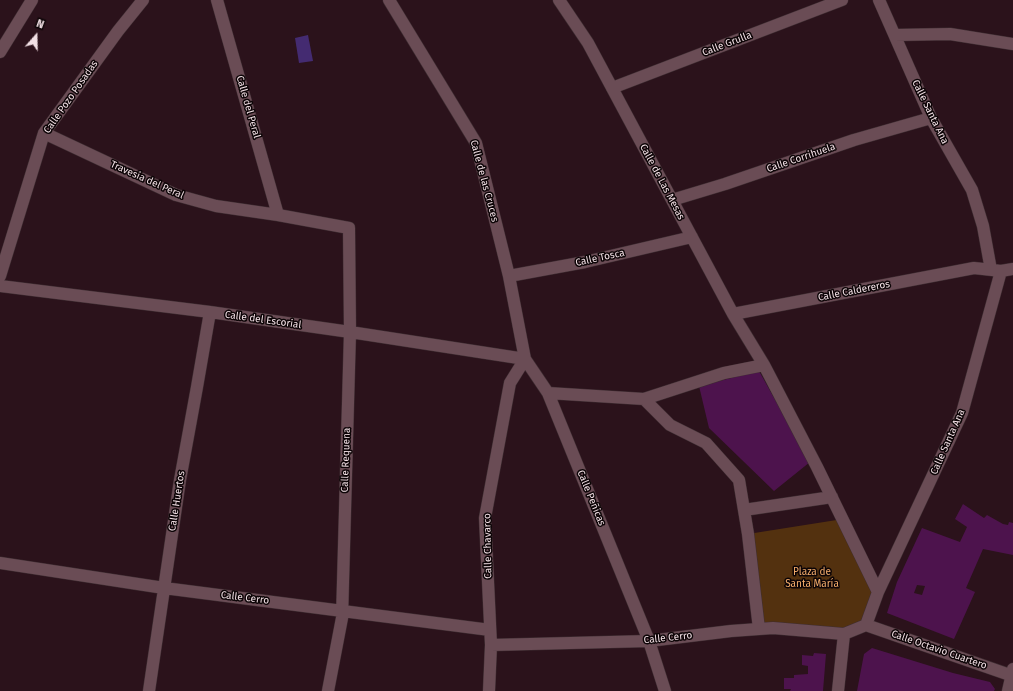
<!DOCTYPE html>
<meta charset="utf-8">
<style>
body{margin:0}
#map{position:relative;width:1013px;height:691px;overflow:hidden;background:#2b121b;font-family:"Fira Sans",sans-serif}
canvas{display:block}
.north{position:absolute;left:16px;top:16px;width:40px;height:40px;-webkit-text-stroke:3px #0c0406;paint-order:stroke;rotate:20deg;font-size:11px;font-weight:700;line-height:16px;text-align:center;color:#f2e0e5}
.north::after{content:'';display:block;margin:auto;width:14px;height:18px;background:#f2e0e5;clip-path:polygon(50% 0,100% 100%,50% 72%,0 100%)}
</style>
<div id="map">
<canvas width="1013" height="691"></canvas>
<div class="north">N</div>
</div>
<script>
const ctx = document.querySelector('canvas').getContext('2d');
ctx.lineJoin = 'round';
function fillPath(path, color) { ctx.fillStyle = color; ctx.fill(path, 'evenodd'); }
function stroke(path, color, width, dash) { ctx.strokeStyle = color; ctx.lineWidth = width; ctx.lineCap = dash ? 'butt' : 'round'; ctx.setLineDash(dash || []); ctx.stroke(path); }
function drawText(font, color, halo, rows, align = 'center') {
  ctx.font = font + ' "Fira Sans",sans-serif'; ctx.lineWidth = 3; ctx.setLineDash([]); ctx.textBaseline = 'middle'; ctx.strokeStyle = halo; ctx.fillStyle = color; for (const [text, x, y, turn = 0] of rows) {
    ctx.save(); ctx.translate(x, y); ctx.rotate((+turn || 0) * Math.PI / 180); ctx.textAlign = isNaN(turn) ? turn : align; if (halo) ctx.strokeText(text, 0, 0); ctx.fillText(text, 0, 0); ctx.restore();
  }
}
const green = new Path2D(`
 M843 519 878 592 866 625 844 634 759 629 748 534Z`);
const water = new Path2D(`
 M308 35 313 61 299 63 295 38Z`);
const building = new Path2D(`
 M759 371 810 462 774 491 709 428 699 386Z
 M963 504 984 518 987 515 1003 524 1008 525 1009 522 1013 523V555L983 549 966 588 975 592 954 639 887 613 897 582 922 528 960 542 967 527 955 519ZM917 585 925 586 922 595 914 593Z
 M872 648 953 673 990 682 995 689 994 691H857L864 654Z
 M814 653 826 654 823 691H790L791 689H784V678H794V675L808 674V666L802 665V655L813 656Z`);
const street = new Path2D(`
 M217 0 278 215
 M389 0 476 143 509 276 525 359 548 393 649 641 665 691
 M559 0 588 43 733 314 764 365 817 467 878 592
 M879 0 931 118 972 190 983 226 991 270
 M895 35 950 34 1013 44
 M0 52 32 0
 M612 88 842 0
 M44 133 176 195 216 206 278 215 349 228 350 332 342 618 328 691
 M672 200 725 184 854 140 931 118
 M1001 271 1013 269
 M0 276 44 133 118 31 143 0
 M509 276 585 262 692 237
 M0 286 210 312 350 332 525 359
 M733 314 974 268 1001 271 962 413 878 592 866 625 844 634 838 691
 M548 393 644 399 724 373 764 365
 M644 399 670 425 706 443 739 480 748 534 759 629
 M744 510 832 497
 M0 563 164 588 490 630
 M866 625 1013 676
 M491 645 649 641 731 631 773 628 844 634
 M149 691 180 480 197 387 210 312
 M489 691 491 645 485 518 510 383 525 359
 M1008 691 1013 669`);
const streetNames = [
 ["Calle Grulla",727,44,-21],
 ["Calle Pozo Posadas",71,97,-55],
 ["Calle del Peral",248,107,74],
 ["Calle Santa Ana",930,112,64],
 ["Calle Corrihuela",801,158,-19],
 ["Travesía del Peral",147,180,24],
 ["Calle de las Cruces",484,181,75],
 ["Calle de Las Mesas",662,182,62],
 ["Calle Tosca",600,258,-12],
 ["Calle Caldereros",854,291,-11],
 ["Calle del Escorial",263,320,8],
 ["Calle Santa Ana",948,442,-66],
 ["Calle Requena",346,460,-88],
 ["Calle Peñicas",591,498,68],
 ["Calle Huertos",177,501,-81],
 ["Calle Chavarco",488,546,-91],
 ["Calle Cerro",245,598,7],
 ["Calle Cerro",668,638,-6],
 ["Calle Octavio Cuartero",939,650,19]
];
const parkNames = [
 ["Plaza de",812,572],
 ["Santa María",812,584]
];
fillPath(green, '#53310f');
fillPath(water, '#442b71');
fillPath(building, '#4d134d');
stroke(street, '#3f2e33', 13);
stroke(street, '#6a4c55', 12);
drawText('10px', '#f2e0e5', '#0c0406', streetNames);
drawText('10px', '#f4ad6c', '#0c0406', parkNames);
</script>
